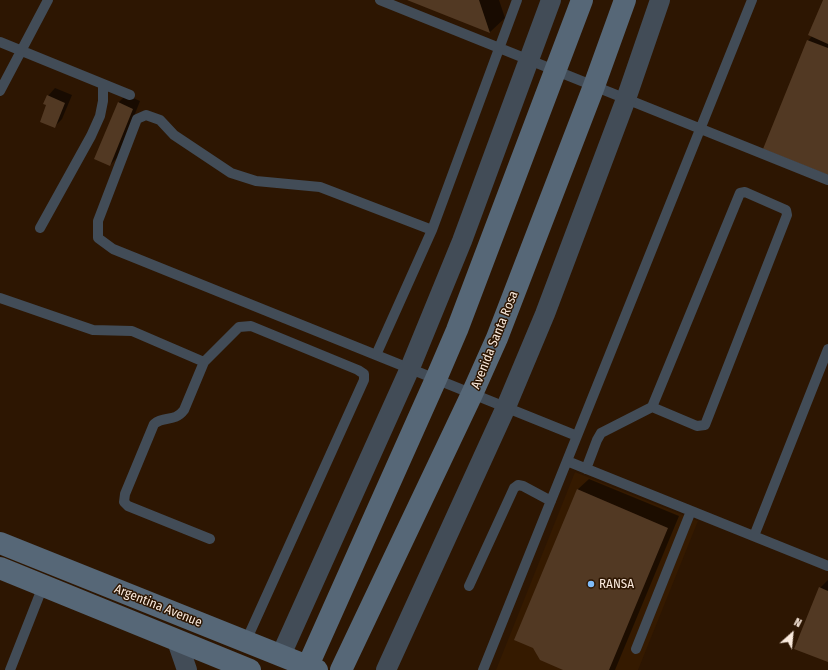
<!DOCTYPE html>
<style>
body{margin:0}
#map{position:relative;width:828px;height:670px;overflow:hidden;background:#2d1602;font-family:"Fira Sans Condensed",sans-serif}
canvas{display:block}
.north{position:absolute;left:772px;top:614px;width:40px;height:40px;-webkit-text-stroke:3px #2d1602;paint-order:stroke;rotate:27deg;font-size:11px;font-weight:700;line-height:16px;text-align:center;color:#faeadd}
.north::after{content:'';display:block;margin:auto;width:14px;height:18px;background:#faeadd;clip-path:polygon(50% 0,100% 100%,50% 72%,0 100%)}
</style>
<div id="map">
<canvas width="828" height="670"></canvas>
<div class="north">N</div>
</div>
<script>
const ctx = document.querySelector('canvas').getContext('2d');
ctx.lineJoin = 'round';
function fillPath(path, color) { ctx.fillStyle = color; ctx.fill(path, 'evenodd'); }
function stroke(path, color, width, dash) { ctx.strokeStyle = color; ctx.lineWidth = width; ctx.lineCap = dash ? 'butt' : 'round'; ctx.setLineDash(dash || []); ctx.stroke(path); }
function drawText(font, color, halo, rows, align = 'center') {
  ctx.font = font + ' "Fira Sans Condensed",sans-serif'; ctx.lineWidth = 3; ctx.setLineDash([]); ctx.textBaseline = 'middle'; ctx.strokeStyle = halo; ctx.fillStyle = color; for (const [text, x, y, turn = 0] of rows) {
    ctx.save(); ctx.translate(x, y); ctx.rotate((+turn || 0) * Math.PI / 180); ctx.textAlign = isNaN(turn) ? turn : align; if (halo) ctx.strokeText(text, 0, 0); ctx.fillText(text, 0, 0); ctx.restore();
  }
}
const built = new Path2D(`
 M575 472 698 521 638 670H496Z`);
const shadow = new Path2D(`
 M410 0H499L505 18 490 32Z
 M824 0H828V174L808 41 812 36Z
 M55 88 72 95 62 119 55 126 48 105V96Z
 M126 95 140 101 118 157 110 165 118 103Z
 M589 479 679 516 615 670H565L577 490Z
 M828 580V661L820 588Z`);
const building = new Path2D(`
 M407 0H479L490 33Z
 M823 0H828V44L808 35Z
 M807 40 828 48V175L763 149Z
 M47 95 65 103 55 128 40 122 46 105 43 104Z
 M118 102 133 109 110 166 94 159Z
 M577 489 668 528 609 670H563L540 660 533 648 514 640Z
 M819 587 828 591V662L794 649Z`);
const service = new Path2D(`
 M380 0 828 180
 M517 0 432 230 320 187 256 181 231 173 174 135 160 120 146 115 137 119 98 221V238L113 249 577 436
 M0 42 130 95
 M0 91 48 0
 M40 228 91 136 100 116 103 101V85
 M0 298 93 330 132 331 204 362
 M376 355 432 230
 M567 461 828 566
 M586 469 597 440 601 433 652 407 740 193 745 192 786 210 787 215 705 425 697 426 652 407
 M754 536 828 349
 M210 539 128 506 124 502 125 494 154 424C165 415 174 423 184 410L204 362 239 327 251 326 358 370 364 374V380L246 641
 M469 586 514 488 518 485 523 486 551 501
 M636 649 691 511
 M10 670 43 586
 M483 670 752 0`);
const minor = new Path2D(`
 M177 641 187 670
 M281 655 410 368 462 241 551 0
 M386 670 506 407 545 314 626 99 660 0`);
const secondary = new Path2D(`
 M0 543 317 670
 M0 568 250 670
 M306 670 436 379 457 330 582 0
 M341 670 472 394 497 338 594 86 625 0`);
const markers = [
 [591,584,4,"#80bdfa"]
];
const streetNames = [
 ["Avenida Santa Rosa",495,340,-68],
 ["Argentina Avenue",158,606,22]
];
const poiNames = [
 ["RANSA",599,584]
];
fillPath(built, '#351a00');
fillPath(shadow, '#0007');
fillPath(building, '#523923');
stroke(service, '#424c57', 10);
stroke(minor, '#424c57', 20);
stroke(secondary, '#566777', 22);
for (const [x, y, r, color] of markers) { const dot = new Path2D(); dot.arc(x, y, r, 0, 2 * Math.PI); ctx.fillStyle = color; ctx.fill(dot); stroke(dot, '#2d1602', 1.5); }
drawText('13px', '#faeadd', '#2d1602', streetNames);
drawText('13px', '#faeadd', '#2d1602', poiNames, 'left');
</script>
